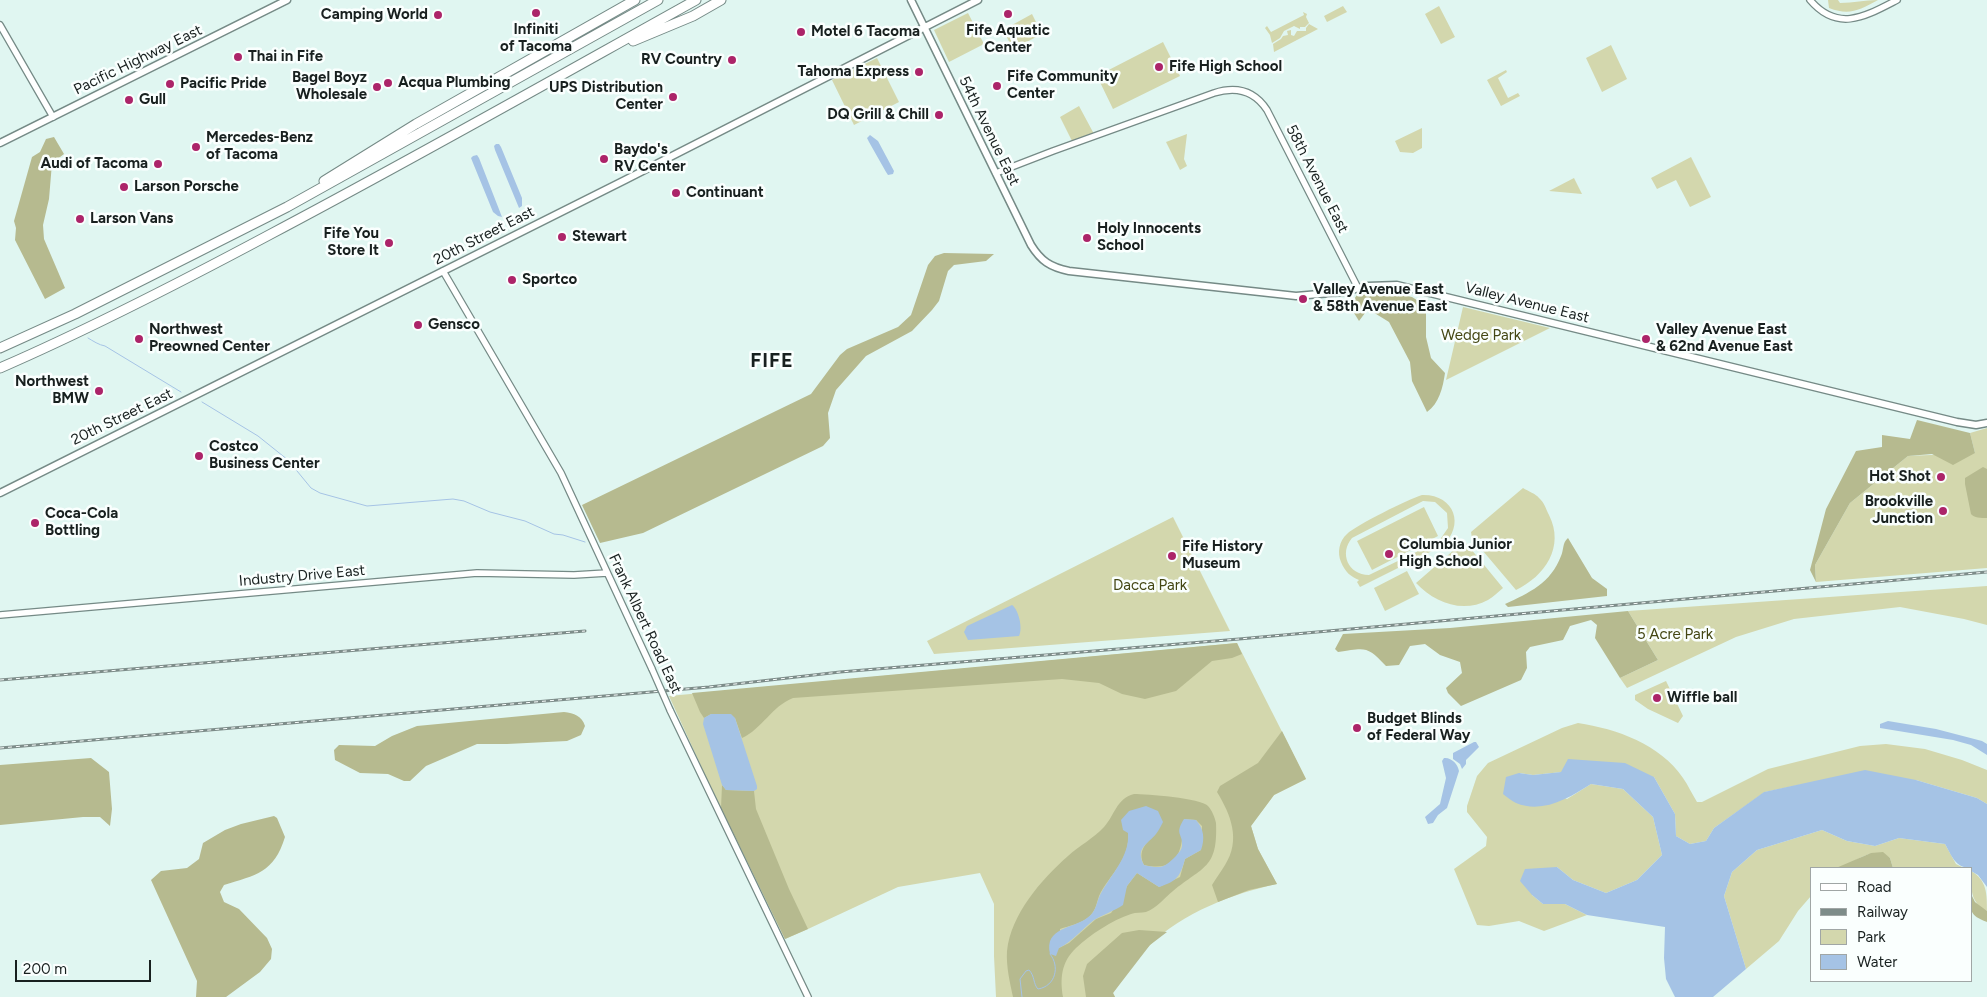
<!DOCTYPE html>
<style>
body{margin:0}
#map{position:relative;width:1987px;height:997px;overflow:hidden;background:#e0f6f1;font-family:Figtree,sans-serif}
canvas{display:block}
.legend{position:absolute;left:1810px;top:867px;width:162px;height:115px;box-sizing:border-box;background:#fafffe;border:1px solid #a0a6a5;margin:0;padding:6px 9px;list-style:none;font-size:15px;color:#18201f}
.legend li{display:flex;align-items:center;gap:10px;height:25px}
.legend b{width:25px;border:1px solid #a0a6a5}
.scale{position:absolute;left:15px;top:960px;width:136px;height:22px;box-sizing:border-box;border:2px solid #18201f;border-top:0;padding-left:6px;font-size:15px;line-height:18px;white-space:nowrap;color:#18201f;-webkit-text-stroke:4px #fafffe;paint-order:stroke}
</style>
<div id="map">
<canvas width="1987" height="997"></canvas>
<ul class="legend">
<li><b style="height:6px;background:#fff"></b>Road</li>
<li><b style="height:6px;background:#7d8c89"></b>Railway</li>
<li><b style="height:14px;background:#d3d7ad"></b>Park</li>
<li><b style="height:14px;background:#a5c3e5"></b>Water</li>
</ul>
<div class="scale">200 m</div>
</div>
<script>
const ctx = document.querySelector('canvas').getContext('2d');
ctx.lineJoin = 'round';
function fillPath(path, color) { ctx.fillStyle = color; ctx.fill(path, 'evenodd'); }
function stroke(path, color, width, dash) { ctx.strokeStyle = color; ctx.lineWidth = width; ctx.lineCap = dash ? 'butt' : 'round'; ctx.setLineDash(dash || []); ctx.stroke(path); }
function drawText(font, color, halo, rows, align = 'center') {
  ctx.font = font + ' Figtree,sans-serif'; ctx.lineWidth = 5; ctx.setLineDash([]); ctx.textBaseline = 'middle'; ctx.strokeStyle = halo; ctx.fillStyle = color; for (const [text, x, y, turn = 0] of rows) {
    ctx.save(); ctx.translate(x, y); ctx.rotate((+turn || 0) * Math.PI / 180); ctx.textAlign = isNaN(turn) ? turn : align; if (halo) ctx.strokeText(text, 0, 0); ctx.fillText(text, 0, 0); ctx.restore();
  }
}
const green = new Path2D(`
 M1828 0H1838L1840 3C1854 3 1864 0 1878 0 1859 10 1850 16 1829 8Z
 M1343 6 1347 12 1327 22 1324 16Z
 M1439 6 1455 37 1441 44 1425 14Z
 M1303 12 1307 14 1306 17 1309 23 1305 27H1300V29L1294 26 1284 31 1280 38 1272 43 1270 35 1265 28 1267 26 1271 32 1304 15Z
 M968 13 984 44 949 62 934 30Z
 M1032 14 1042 34 1013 49 1003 30Z
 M1309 24 1318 29 1274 52 1273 44 1281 39 1283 36 1288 35 1287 31 1291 30V35L1294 36 1297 31H1306V28Z
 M1163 42 1180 76 1113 109 1097 76Z
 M1611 45 1627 79 1602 92 1586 58Z
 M877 58 899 102 854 125 832 80Z
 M1506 70 1507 72 1498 78 1508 98 1518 93 1520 96 1501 106 1487 80Z
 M1079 106 1094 134 1072 141 1060 117Z
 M1422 128V148L1413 153 1400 152 1395 141Z
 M1187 134 1184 159 1187 166 1180 170 1166 142Z
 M1691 157 1711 197 1690 207 1676 180 1657 189 1651 178Z
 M1574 178 1582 194 1549 191Z
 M1463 307 1550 328 1446 380Z
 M1987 428V568L1816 582 1815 565 1850 503 1908 456 1975 453 1970 433Z
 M1523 488C1528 491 1536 494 1539 498 1544 502 1546 509 1549 515 1565 547 1545 576 1516 590L1472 538 1471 532Z
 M1422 495C1454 494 1466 525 1442 546L1360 587 1357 582 1359 580C1351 577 1345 572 1341 562 1337 553 1339 541 1347 534 1356 525 1409 499 1422 495ZM1423 501 1435 502 1447 513 1448 528 1439 541 1369 575C1348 575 1339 553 1352 538Z
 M1424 507 1438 536 1372 570 1357 541Z
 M1173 517 1230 631 934 654 927 641Z
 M1462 543H1466L1503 588C1498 592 1493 597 1488 600 1462 614 1434 602 1416 583Z
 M1407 571 1419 594 1385 611 1374 588Z
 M1987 586V625L1964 619 1900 607 1794 619 1736 637 1627 688 1620 678 1658 660 1628 611Z
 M1237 643 1306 779 1274 795 1251 826 1258 849 1277 884C1234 893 1182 913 1150 945 1136 959 1125 977 1113 993L1115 997H996L994 956V904L980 873 898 887 808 929 785 939 706 777 669 696Z
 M1666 681 1683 716 1678 723 1648 709 1635 700V695Z
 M1578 723C1617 729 1660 744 1683 778 1688 785 1692 794 1697 802H1702L1768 769 1860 746 1886 744 1925 749 1962 760 1987 770V804L1977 798 1916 780H1823L1765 792 1714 828 1706 841 1690 844 1676 836 1675 814 1654 777 1562 772 1533 775 1519 773 1567 799 1591 784 1623 789 1653 817 1662 855 1637 880 1606 893 1573 880 1557 867 1532 895 1543 904H1565L1587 915 1544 931 1519 921 1489 926 1477 925 1454 869 1486 846 1487 837 1467 812V806L1477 776 1488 763 1562 728Z
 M1822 830 1847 841 1875 846 1899 838 1945 844 1956 864 1964 868H1893L1890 858C1870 843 1855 866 1835 868 1827 869 1819 868 1811 868V896L1798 911 1779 941 1746 969 1724 896 1732 872 1757 850Z
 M1971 871C1987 880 1987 894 1987 911 1970 903 1971 888 1971 871Z`);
const forest = new Path2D(`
 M54 137 64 154 52 163 49 199 43 225 44 239 65 288 45 299 15 240 16 228 14 221 32 157 40 152 46 139Z
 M944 253 994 254 986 261 954 265 948 271 939 301 932 310 912 331 866 356 836 390 828 413 830 438 823 446 643 533 600 543 582 505 811 394 840 355 847 349 898 327 911 315 928 265 935 256Z
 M1387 292 1412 297 1426 306V337L1431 358 1445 373C1443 387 1439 404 1427 412L1412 381 1410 362 1389 322 1368 309 1359 321 1354 313 1352 302 1357 295Z
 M1917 420 1970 433 1975 453 1953 465 1932 454 1908 456 1850 503 1815 565 1816 582 1810 570 1826 509 1856 451 1882 447V435L1910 439Z
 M1983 467 1987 469V518C1981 518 1974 518 1971 514L1965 484V478Z
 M1568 538 1592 578 1607 589V596L1508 607 1505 604C1529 593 1551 583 1561 556 1564 550 1562 543 1568 538Z
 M1628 611 1658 660 1620 678 1595 638 1597 625 1591 620 1570 626 1563 640 1530 647 1526 652 1527 668 1521 680 1461 706 1448 693 1446 688 1462 673 1460 662 1440 655 1425 644 1410 646 1399 665 1386 666C1367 645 1365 648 1338 652L1335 649 1343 634 1450 628Z
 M1237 643 1242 654 1232 658 1212 661 1176 691 1145 699 1122 694 1099 683 1062 679 793 698C772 706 762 729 742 738L735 718 711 714 704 718 700 712 692 693Z
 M564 712C574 713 582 716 585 726L581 735 567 741 507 744H477L426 766 410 781H404L388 774 360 773 335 760 334 750 339 745 375 746 392 736 417 726Z
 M1282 731 1306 779 1274 795 1251 826 1258 849 1277 884 1249 890 1218 902 1212 885C1216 878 1221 872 1225 865 1241 840 1231 815 1217 792L1220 786 1258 763Z
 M91 758 109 772 112 809 110 826 100 817H83L0 825V765Z
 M722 785 726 790 754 791 756 809 789 889 808 929 785 939 721 808Z
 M1134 794C1146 794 1201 798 1208 806 1212 810 1215 818 1216 823 1218 869 1203 866 1173 891 1164 898 1157 908 1146 912 1141 913 1136 912 1131 914 1112 920 1090 935 1076 948 1061 962 1060 979 1063 997H1013C1010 983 1006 966 1007 951 1011 914 1041 880 1068 856 1079 846 1094 838 1104 827 1115 815 1116 799 1134 794ZM1184 819 1196 820 1202 826 1201 850 1185 859 1180 877 1159 887 1137 873 1127 886 1123 896 1111 913 1096 919 1069 943 1059 948 1060 929C1069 926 1082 923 1089 917 1096 910 1096 905 1099 896 1109 875 1131 859 1128 833H1156C1146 843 1137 851 1144 865 1181 873 1182 848 1184 819Z
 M274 816 277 818 285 837C274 873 256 875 224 885L220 892 224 902 239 909 267 938 272 949 271 959 260 972 226 997H196L197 981 151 880 161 871 187 868 199 859 203 843 225 830 241 824Z
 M1883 852 1890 858 1893 868H1836L1871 853Z
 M1971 894 1975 902 1987 911V922C1969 915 1971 912 1971 894Z
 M1139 930 1167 932 1150 945 1113 993 1115 997H1086L1083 976 1087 964 1122 933Z`);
const water = new Path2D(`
 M870 135 878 141 894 171 893 174 888 175 886 172 869 142 867 138Z
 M496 144H499L501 147 522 198V206L519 208 495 150 494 146Z
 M477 155 479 158 502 217 498 216 493 212 473 163 471 158 473 156Z
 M1012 605C1019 610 1023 629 1019 636L968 640 964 632 967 626Z
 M711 714H731L735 718 757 786V789L754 791 726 790 722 785 703 724 704 718Z
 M1888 721 1936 729 1982 741 1987 744V755L1971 745 1953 740 1880 728V724Z
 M1474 742H1476L1479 747 1466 760V764L1462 769 1460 764 1453 759V753Z
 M1444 758C1451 757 1458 764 1459 771L1447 808 1438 815 1433 823 1428 824 1425 817 1440 804 1446 778 1442 761Z
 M1568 759 1625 763 1654 777 1675 814 1676 836 1690 844 1706 841 1714 828 1764 792 1865 770 1916 780 1977 798 1987 804V887L1978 875 1971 871V868C1955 868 1952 856 1945 844L1899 838 1875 846 1847 841 1822 830 1757 850 1732 872 1724 896 1746 969 1713 997H1675L1666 979 1664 958 1665 927 1587 915 1565 904H1543L1532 895 1520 881 1525 869 1557 867 1573 880 1606 893 1637 880 1662 855 1653 817 1623 789 1591 784C1569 798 1543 814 1516 803 1512 801 1507 797 1503 794L1506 777 1519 773 1533 775 1561 772Z
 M1146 806 1158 811 1163 822C1161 826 1159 830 1156 834 1147 845 1135 848 1144 865 1161 869 1164 868 1176 856 1179 852 1182 850 1182 845 1183 833 1174 835 1184 819L1196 820C1204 829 1205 839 1201 850L1185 859C1180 877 1177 881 1159 887L1137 873 1127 886 1123 905C1114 911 1102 915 1094 920 1082 929 1073 941 1059 948L1056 956 1050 954C1044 927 1073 929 1087 918 1096 912 1096 904 1100 895 1110 875 1130 857 1128 833L1123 830 1121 820 1129 811Z`);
const stream = new Path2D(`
 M88 338C93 341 99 345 105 346L181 392
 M202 402 258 436 288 460 311 488 320 493 367 506 453 499 464 501 490 512 525 521 554 534 563 535 585 542
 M1022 997 1020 979 1026 971 1029 970C1035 976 1033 984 1038 989 1056 986 1060 966 1050 954`);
const tertiary = new Path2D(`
 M1810 0C1838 33 1866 16 1897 0
 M0 25 53 117
 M996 173 1053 151 1214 93C1236 86 1254 90 1267 110L1358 288
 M443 271 561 473 652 669
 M0 615 477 573 574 575 607 573
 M670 710 808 997`);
const secondary = new Path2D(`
 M911 0 1031 245C1041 261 1050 267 1069 271L1296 296 1342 292 1368 286 1397 285 1957 422 1976 425 1987 423
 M0 143 287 0
 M0 493 625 180 978 0`);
const motorway = new Path2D(`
 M633 41 693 16 721 0
 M324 181 416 124 635 0
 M0 348 75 314 287 207 658 0
 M0 368C92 328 181 282 269 235 413 159 554 79 696 0`);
const rail = new Path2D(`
 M0 680 585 631
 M0 748 709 687 840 672 1239 639 1987 572`);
const tertiaryBridge = new Path2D(`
 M652 669 670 710`);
const markers = [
 [536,13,5,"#ac2469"],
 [1008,14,5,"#ac2469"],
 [438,15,5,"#ac2469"],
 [801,32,5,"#ac2469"],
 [238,57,5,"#ac2469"],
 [732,60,5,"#ac2469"],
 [1159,67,5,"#ac2469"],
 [919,72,5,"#ac2469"],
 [388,83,5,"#ac2469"],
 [170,84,5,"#ac2469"],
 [997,86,5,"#ac2469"],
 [377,87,5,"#ac2469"],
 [673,97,5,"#ac2469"],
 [129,100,5,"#ac2469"],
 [939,115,5,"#ac2469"],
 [196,147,5,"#ac2469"],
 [604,159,5,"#ac2469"],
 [158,164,5,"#ac2469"],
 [124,187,5,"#ac2469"],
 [676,193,5,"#ac2469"],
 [80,219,5,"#ac2469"],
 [562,237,5,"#ac2469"],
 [1087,238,5,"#ac2469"],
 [389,243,5,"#ac2469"],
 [512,280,5,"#ac2469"],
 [1303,299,5,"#ac2469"],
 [418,325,5,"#ac2469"],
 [139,339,5,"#ac2469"],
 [1646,339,5,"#ac2469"],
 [99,391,5,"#ac2469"],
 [199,456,5,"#ac2469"],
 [1941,477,5,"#ac2469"],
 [1943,511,5,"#ac2469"],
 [35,523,5,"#ac2469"],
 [1389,554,5,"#ac2469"],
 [1172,556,5,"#ac2469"],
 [1657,698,5,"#ac2469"],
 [1357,728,5,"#ac2469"]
];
const poiNames = [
 ["Camping World",428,15,"right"],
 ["Infiniti",536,30,"center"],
 ["of Tacoma",536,47,"center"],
 ["Fife Aquatic",1008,31,"center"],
 ["Center",1008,48,"center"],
 ["Motel 6 Tacoma",811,32],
 ["Thai in Fife",248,57],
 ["RV Country",722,60,"right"],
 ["Fife High School",1169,67],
 ["Tahoma Express",909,72,"right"],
 ["Fife Community",1007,77],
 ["Center",1007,94],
 ["Bagel Boyz",367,78,"right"],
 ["Wholesale",367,95,"right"],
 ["Acqua Plumbing",398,83],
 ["Pacific Pride",180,84],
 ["UPS Distribution",663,88,"right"],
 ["Center",663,105,"right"],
 ["Gull",139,100],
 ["DQ Grill & Chill",929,115,"right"],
 ["Mercedes-Benz",206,138],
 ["of Tacoma",206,155],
 ["Baydo's",614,150],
 ["RV Center",614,167],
 ["Audi of Tacoma",148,164,"right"],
 ["Larson Porsche",134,187],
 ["Continuant",686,193],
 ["Larson Vans",90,219],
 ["Holy Innocents",1097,229],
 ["School",1097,246],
 ["Fife You",379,234,"right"],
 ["Store It",379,251,"right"],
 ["Stewart",572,237],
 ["Sportco",522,280],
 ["Valley Avenue East",1313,290],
 ["& 58th Avenue East",1313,307],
 ["Gensco",428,325],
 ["Northwest",149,330],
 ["Preowned Center",149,347],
 ["Valley Avenue East",1656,330],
 ["& 62nd Avenue East",1656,347],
 ["Northwest",89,382,"right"],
 ["BMW",89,399,"right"],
 ["Costco",209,447],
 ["Business Center",209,464],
 ["Hot Shot",1931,477,"right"],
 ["Brookville",1933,502,"right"],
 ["Junction",1933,519,"right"],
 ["Coca-Cola",45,514],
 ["Bottling",45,531],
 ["Columbia Junior",1399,545],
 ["High School",1399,562],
 ["Fife History",1182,547],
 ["Museum",1182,564],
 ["Wiffle ball",1667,698],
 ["Budget Blinds",1367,719],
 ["of Federal Way",1367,736]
];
const streetNames = [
 ["Pacific Highway East",138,60,-26],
 ["54th Avenue East",989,131,64],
 ["58th Avenue East",1317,179,63],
 ["20th Street East",484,236,-27],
 ["Valley Avenue East",1527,303,14],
 ["20th Street East",122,417,-26],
 ["Industry Drive East",302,576,-5],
 ["Frank Albert Road East",645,624,65]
];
const parkNames = [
 ["Wedge Park",1481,336],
 ["Dacca Park",1150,586],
 ["5 Acre Park",1675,635]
];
const districtNames = [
 ["FIFE",772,361]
];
fillPath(green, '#d3d7ad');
fillPath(forest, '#b6ba8f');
fillPath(water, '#a5c3e5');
stroke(stream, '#a5c3e5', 1);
stroke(tertiary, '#758a86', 8);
stroke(secondary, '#758a86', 9);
stroke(motorway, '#758a86', 11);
stroke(tertiary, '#fff', 5.5);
stroke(secondary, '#fff', 6);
stroke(motorway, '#fff', 9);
stroke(rail, '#7d8c89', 3);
stroke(rail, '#fafffe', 1, [4]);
stroke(tertiaryBridge, '#758a86', 8, []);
stroke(tertiaryBridge, '#fff', 5.5);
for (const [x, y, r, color] of markers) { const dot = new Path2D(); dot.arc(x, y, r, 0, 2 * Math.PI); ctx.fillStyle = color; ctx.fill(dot); stroke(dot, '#fafffe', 2); }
drawText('bold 15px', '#18201f', '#fafffe', poiNames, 'left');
drawText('15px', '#18201f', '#fafffe', streetNames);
drawText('15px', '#444714', '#fafffe', parkNames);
ctx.letterSpacing = '1px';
drawText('bold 20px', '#18201f', '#fafffe', districtNames);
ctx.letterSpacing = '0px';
</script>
